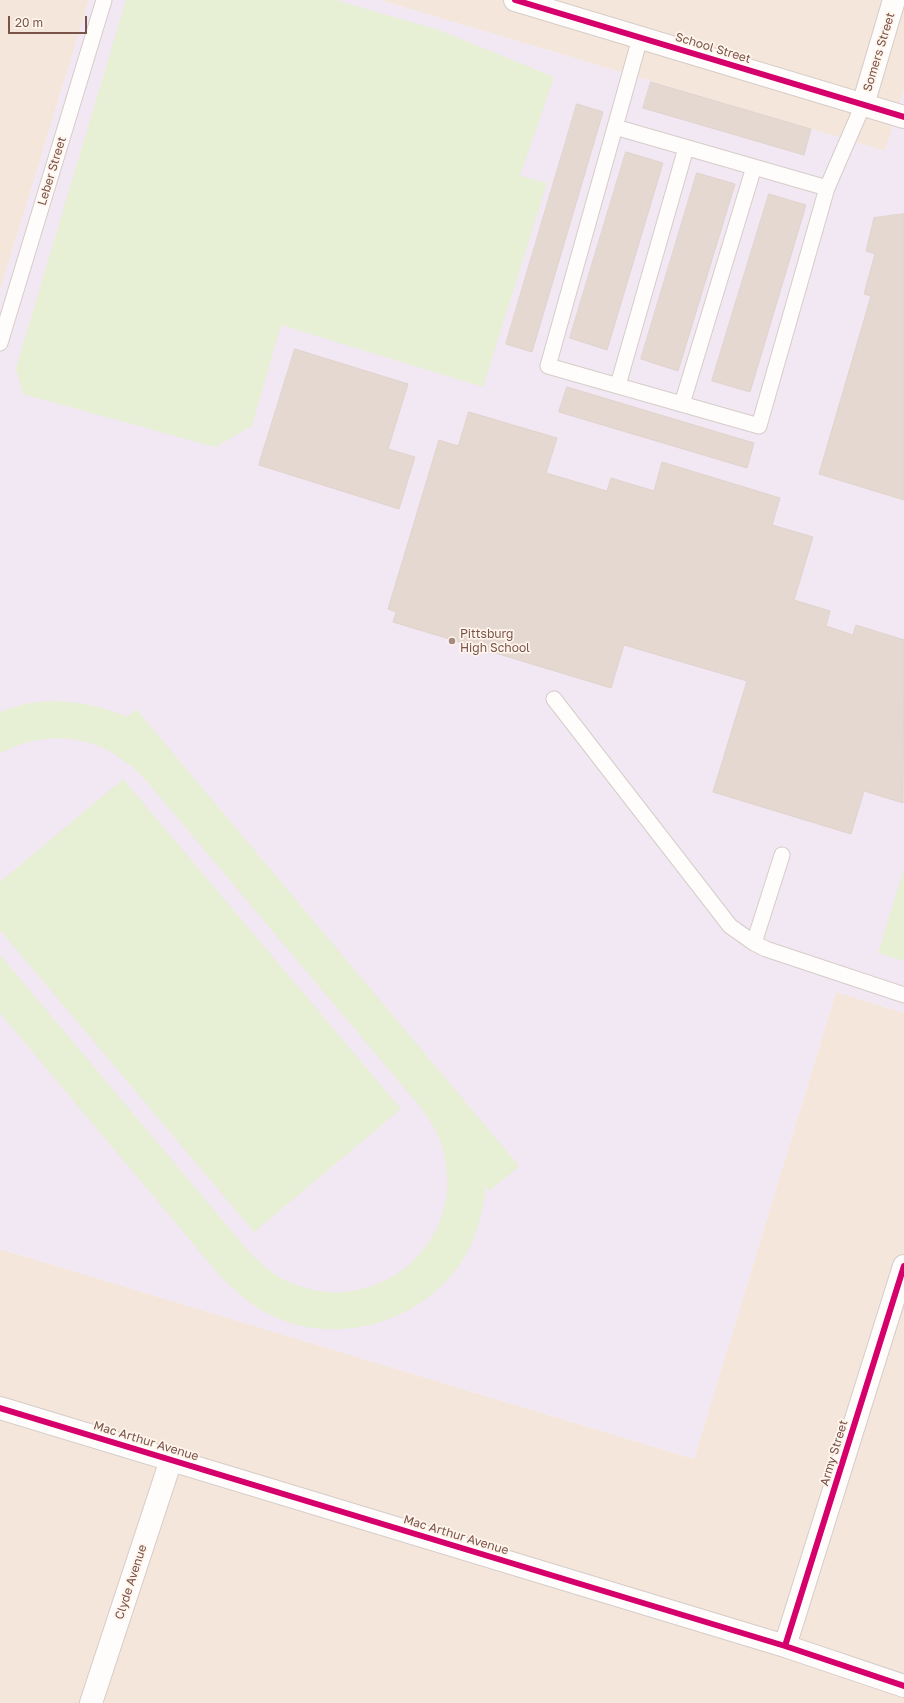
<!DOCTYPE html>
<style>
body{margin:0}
#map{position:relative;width:904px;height:1703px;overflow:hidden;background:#f8f1eb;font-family:"Golos Text",sans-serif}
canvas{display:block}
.scale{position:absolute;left:8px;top:16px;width:79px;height:18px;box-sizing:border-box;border:2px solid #795348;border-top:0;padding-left:5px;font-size:12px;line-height:14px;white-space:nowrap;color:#795348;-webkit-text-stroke:3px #fff5ed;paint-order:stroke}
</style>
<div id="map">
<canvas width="904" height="1703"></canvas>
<div class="scale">20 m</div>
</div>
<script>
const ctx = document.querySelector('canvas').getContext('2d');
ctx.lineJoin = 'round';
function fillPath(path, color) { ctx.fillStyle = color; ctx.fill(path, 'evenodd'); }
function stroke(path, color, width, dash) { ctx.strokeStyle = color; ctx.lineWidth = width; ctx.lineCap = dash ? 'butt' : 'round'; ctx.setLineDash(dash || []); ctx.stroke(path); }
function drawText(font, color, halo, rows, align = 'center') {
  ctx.font = font + ' "Golos Text",sans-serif'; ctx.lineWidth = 3.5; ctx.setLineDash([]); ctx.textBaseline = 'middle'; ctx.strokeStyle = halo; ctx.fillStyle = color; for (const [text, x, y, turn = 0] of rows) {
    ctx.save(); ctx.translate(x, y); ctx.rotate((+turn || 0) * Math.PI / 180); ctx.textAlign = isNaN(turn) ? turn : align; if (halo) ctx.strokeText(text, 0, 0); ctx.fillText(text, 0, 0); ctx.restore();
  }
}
const residential = new Path2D(`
 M0 0H89L0 291Z
 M380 0H904V89L885 151Z
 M836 992 904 1013V1703H0V1249L694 1459Z`);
const education = new Path2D(`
 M89 0H380L885 151 904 89V1013L836 992 694 1459 0 1249V291Z`);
const green = new Path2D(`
 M126 0H336L439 30 554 77 520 176 547 183 483 387 281 325 252 426 215 447 23 394 16 368Z
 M47 701C77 701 99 705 127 717L136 709 519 1166 490 1191 486 1186C483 1210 478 1234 465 1256 425 1324 331 1351 261 1310 246 1301 234 1289 221 1277L0 1013V955L250 1253C260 1262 269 1272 281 1278 372 1327 474 1242 441 1143 437 1131 429 1120 422 1109L144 778C102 735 53 727 0 753V712L24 704Z
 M123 779 401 1109 254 1232 0 930V882Z
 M904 868V961L878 953Z`);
const building = new Path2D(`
 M651 82 811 129 804 155 643 108Z
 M577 104 603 112 532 352 506 344Z
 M626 152 663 163 607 350 570 338Z
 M697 173 735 184 678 371 641 359Z
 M769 194 806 205 750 392 712 381Z
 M904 214V500L819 474 871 296 864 294 875 254 866 251 874 218Z
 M295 349 408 384 388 449 415 457 399 509 259 465Z
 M567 387 754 443 747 468 559 412Z
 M469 412 557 438 546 473 607 491 611 478 654 491 662 462 780 498 772 525 813 537 794 600 830 611 826 626 853 635 856 625 904 640 903 803 864 791 851 834 713 792 747 681 624 645 611 688 393 622 396 612 388 609 439 440 458 446Z`);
const service = new Path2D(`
 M640 38 548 366 759 426 827 188 863 105
 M615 127 827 188
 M0 343 104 0
 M618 385 686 148
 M682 404 754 167
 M554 699 730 926 754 943
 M782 855 754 943 766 949 904 995`);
const minor = new Path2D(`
 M515 0 904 117
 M863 105 894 0
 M0 1408 785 1646 904 1686
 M785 1646 904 1266
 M91 1703 171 1460`);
const cycleway = new Path2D(`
 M515 0 904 117
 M0 1408 785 1646 904 1686
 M785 1646 904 1266`);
const markers = [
 [452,641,4,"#a58a81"]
];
const streetNames = [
 ["School Street",713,48,17],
 ["Somers Street",879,52,-73],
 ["Leber Street",52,171,-73],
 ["Mac Arthur Avenue",146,1441,17],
 ["Army Street",834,1453,-73],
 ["Mac Arthur Avenue",456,1535,17],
 ["Clyde Avenue",131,1582,-72]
];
const poiNames = [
 ["Pittsburg",460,634],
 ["High School",460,648]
];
fillPath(residential, '#f4e6db');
fillPath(education, '#f2e8f3');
fillPath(green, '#e7efd4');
fillPath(building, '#e5d8d1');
stroke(building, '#e1d3cc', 1);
stroke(service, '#d6ccc8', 17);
stroke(minor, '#d6ccc8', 24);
stroke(service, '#fefdfc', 15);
stroke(minor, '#fefdfc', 22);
stroke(cycleway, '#d6006c', 6);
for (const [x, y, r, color] of markers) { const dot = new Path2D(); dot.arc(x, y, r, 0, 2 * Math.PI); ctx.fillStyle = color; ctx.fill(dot); stroke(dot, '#fff5ed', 1.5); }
drawText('12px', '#795348', '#fff5ed', streetNames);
drawText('12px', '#795348', '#fff5ed', poiNames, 'left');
</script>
